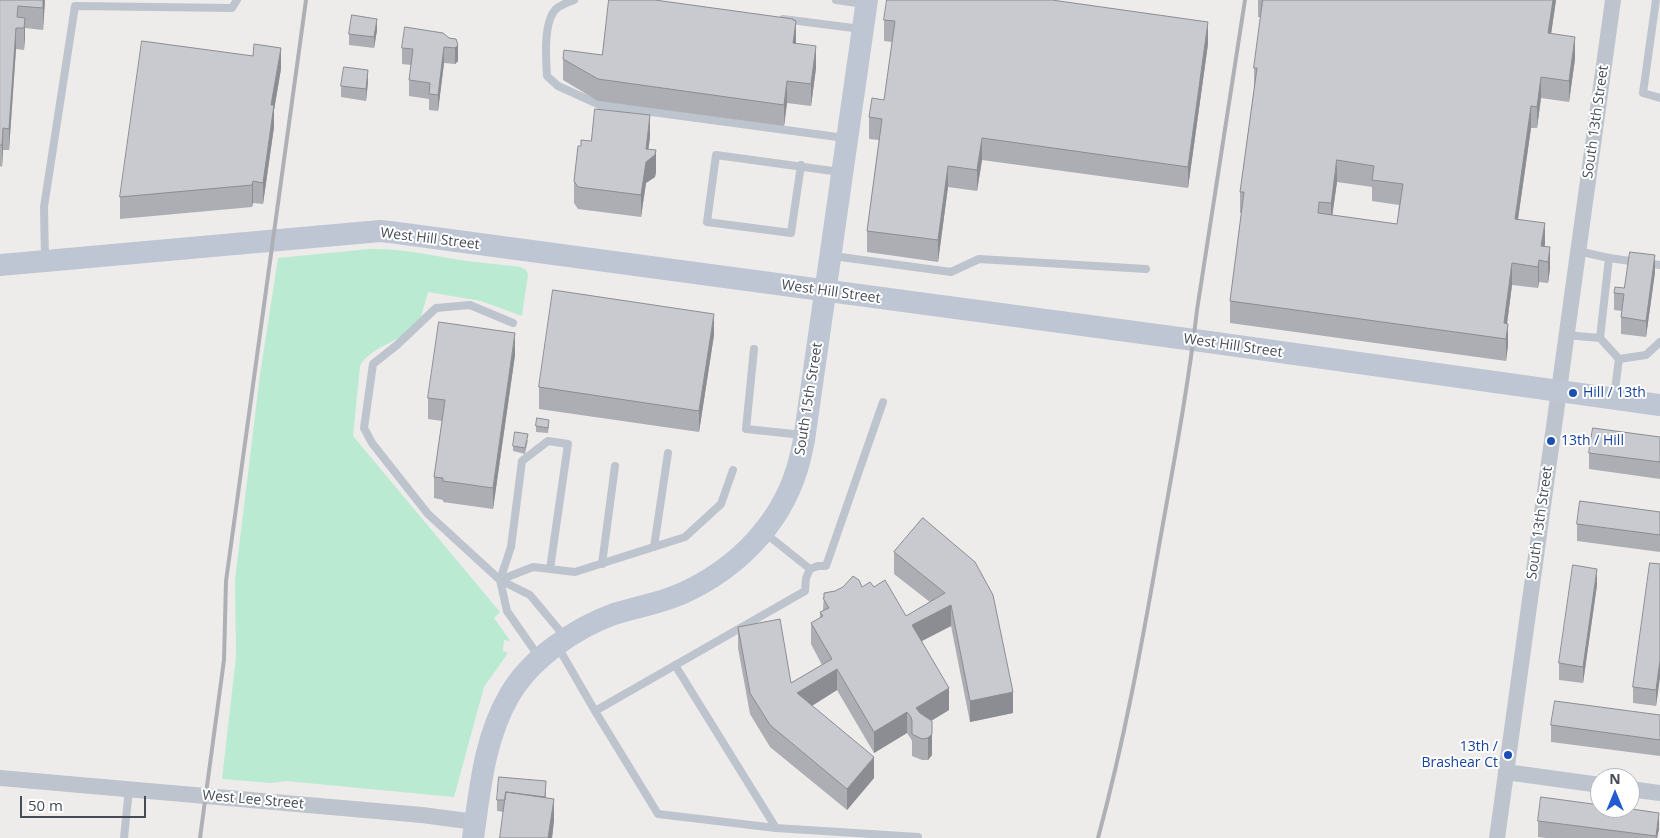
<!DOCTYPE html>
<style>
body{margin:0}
#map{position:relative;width:1660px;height:838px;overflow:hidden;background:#eeebeb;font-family:"Open Sans",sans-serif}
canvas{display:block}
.north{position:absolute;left:1590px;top:768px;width:50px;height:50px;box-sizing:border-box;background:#fff;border:1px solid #b5b7bc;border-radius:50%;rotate:0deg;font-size:14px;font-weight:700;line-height:20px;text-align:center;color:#454c57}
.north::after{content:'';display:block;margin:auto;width:18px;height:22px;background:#235bd0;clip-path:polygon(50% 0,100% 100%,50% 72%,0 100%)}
.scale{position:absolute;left:20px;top:796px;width:126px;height:22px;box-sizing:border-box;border:2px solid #454c57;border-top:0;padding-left:6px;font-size:15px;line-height:18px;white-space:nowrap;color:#454c57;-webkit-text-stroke:4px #fff;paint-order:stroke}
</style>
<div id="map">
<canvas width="1660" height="838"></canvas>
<div class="north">N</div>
<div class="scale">50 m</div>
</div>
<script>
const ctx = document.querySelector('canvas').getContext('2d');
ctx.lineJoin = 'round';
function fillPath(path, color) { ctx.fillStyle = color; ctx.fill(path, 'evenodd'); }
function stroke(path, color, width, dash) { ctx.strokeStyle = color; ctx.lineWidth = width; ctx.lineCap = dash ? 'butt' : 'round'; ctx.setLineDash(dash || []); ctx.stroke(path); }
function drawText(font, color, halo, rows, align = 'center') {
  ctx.font = font + ' "Open Sans",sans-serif'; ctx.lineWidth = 4; ctx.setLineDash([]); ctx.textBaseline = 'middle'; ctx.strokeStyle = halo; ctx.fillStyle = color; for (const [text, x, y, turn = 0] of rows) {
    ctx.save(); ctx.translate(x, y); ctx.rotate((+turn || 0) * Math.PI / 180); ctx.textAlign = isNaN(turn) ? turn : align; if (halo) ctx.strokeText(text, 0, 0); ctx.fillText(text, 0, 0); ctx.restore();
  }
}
const green = new Path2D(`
 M369 249C402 248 434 256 467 261 485 263 503 265 521 267L526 270 528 274 522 316 481 301 428 292 421 317V322C415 326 409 332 402 336 387 345 368 351 360 366L353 436 500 612 494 618 509 639 510 641 504 640 503 651 508 653 484 687 454 797 286 781 271 783 222 779 236 657 235 580 260 375 278 258Z`);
const lane = new Path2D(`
 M574 0C569 2 560 5 556 9 543 22 546 59 547 76L558 86 600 105 845 138
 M836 0 864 4
 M1656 0 1643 93 1660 98
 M783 19 861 29
 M801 165 791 233 707 222 716 155 840 172
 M1578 251 1609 258 1660 265
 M833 256 951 272 979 259 1146 269
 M1609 258 1600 338 1619 359
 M45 259 44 207 75 6 232 8 237 0
 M513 323 470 305 436 308 397 345 373 364 364 428 372 443 428 514 500 580 530 595 565 637
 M1566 335 1600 338
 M754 349 746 429 803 435
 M1614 397 1619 359 1646 355 1660 342
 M654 547 668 453
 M602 564 615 466
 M810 569 818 566H826L883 402
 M500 580 533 567 575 572 685 537 721 504 733 470
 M558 647 595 711
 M539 657 507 611 500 580 511 547 522 461 548 441 568 444 550 569
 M675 665 776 828 658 814 595 711 805 591 806 578 810 569 765 533
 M776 828 918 837
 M124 838 129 789`);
const street = new Path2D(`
 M1506 772 1600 785
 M0 778 422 815 475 822
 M1630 789 1660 793
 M1497 838 1613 0`);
const secondary = new Path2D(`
 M0 265 380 231 390 232 1209 342 1660 405
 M473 838C480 790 484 739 509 696 530 659 575 628 614 614 637 607 661 603 683 593 736 569 780 525 797 469 800 460 802 449 804 440L867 0`);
const rail = new Path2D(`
 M200 838 224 660 226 581 306 0
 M1098 838C1124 742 1142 644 1159 546 1173 467 1188 389 1197 310L1245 0`);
const wall = new Path2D(`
 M0 0H45L43 30 25 28 24 50 16 49 9 150H3L2 167 0 166Z
 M898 0 1208 44 1188 188 982 160 977 191 948 187 938 262 867 252V231L879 140 869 139V117L884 100 892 42 884 41V20Z
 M1258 0H1556L1551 34 1575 59 1569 102 1541 98 1537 128H1531L1518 219 1545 244 1544 247 1550 269 1548 283 1539 282 1538 288 1512 285 1507 324 1508 345 1506 361 1230 323V301L1242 213H1240V192L1254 89V68L1261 17H1258ZM1337 182 1372 187V201L1399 205 1397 224 1332 215Z
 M377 30 374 48 349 45V34Z
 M449 38 456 39 458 61 455 64 444 63 438 111 429 110V99L409 96V80L411 65 402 64V48Z
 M796 43 816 68 811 106 787 103 784 126 598 101 563 80V59Z
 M281 69 274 110V127L263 204 253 203 252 207 120 219V197Z
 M368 82 366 101 341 97V86Z
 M650 137 648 149 656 172 655 177 646 183 641 217 578 209 574 203V181L581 146 591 141Z
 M1655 272 1646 337 1621 334V317L1622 311 1614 310V293Z
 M714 335 699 432 539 409V387Z
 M515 355 493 509 443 502V500L434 498V477L442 421 428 419V398Z
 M549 425 548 433 536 432V426Z
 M1660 437V479L1589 469V453Z
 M528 440 525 454 513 451V446Z
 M1660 512V552L1577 541V524Z
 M923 518 1013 713 970 722 951 626 922 641 949 710 931 721 932 755 928 760H922L912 756V741L911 739 907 733 874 753 837 690 812 706 874 778 847 810 770 747 750 714 738 648V627L791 683 822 665 811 644V623L820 618V612L823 611 824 593 862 587H874L906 616 930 602 894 574V552Z
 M1660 564V677L1656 706 1633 703V687Z
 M1597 585 1583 683 1559 680V663Z
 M1660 715V756L1551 742V725Z
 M546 792V797L554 820 552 838H500L504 812 497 811V800Z
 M1538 821 1659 829 1657 838H1546L1538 837Z`);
const shadedWall = new Path2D(`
 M43 0H45L43 30Z
 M1553 0H1556L1548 55V33Z
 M25 18V39L24 50V28Z
 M377 19V30L374 48V37Z
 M796 21V43L793 64V40Z
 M1208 22V44L1188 188V167Z
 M16 28V49L9 150V129Z
 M1575 37V59L1569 102V81Z
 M458 45V61L455 64V48Z
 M816 46V68L811 106V84Z
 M444 47V63L438 111V95Z
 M281 48V69L274 110V127L263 204V183L271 105Z
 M368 70V82L366 101V89Z
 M1541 77V98L1537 128V107Z
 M787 81V103L784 126V105Z
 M1531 106V128L1515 240V219Z
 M650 115V137L647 161 656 150V172L655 177 646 183 641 217V195L646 149Z
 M3 128V150L2 167V145Z
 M982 138V160L977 191V170Z
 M1337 160V182L1331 225V203Z
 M948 166V187L938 262V240Z
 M253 181V203L252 207V185Z
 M1545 223V244L1542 261 1541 246Z
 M1550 247V269L1548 283V262Z
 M1655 255V272L1646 337V321Z
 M1539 260V282L1538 288V267Z
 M1512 263V285L1505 339 1504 323Z
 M714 314V335L699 432V411Z
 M1508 324V345L1506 361V339Z
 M515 333V355L493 509V488Z
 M1597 569V585L1583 683V667Z
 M951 605V626L912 646V625Z
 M1660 660V677L1656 706V690Z
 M837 669V690L797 715V693Z
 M949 688V710L916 730V708Z
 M1013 692V713L970 722V701Z
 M907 712V733L874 753V732Z
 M932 734V755L928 760V738Z
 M874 757V778L847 810V789Z
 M554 799V820L552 838H548Z
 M1659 813V829L1657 838H1656Z`);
const building = new Path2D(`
 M0 0H43V8L18 6 17 17 25 18 24 28H16L9 129 3 128 2 145H0Z
 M609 0H655L793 19V20L796 21 793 43 816 46 811 84 787 81 784 105 598 79 563 59 564 50 602 55Z
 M887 0H1052L1208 22 1188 167 982 138 977 170 948 166 938 240 867 231 882 119 869 117 872 98 884 100 895 21 884 20Z
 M1263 0H1553L1548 33 1575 37 1569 81 1541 77 1537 107 1531 106 1515 219 1545 223 1541 246 1550 247 1548 262 1539 260 1538 267 1512 263 1504 323 1508 324 1506 339 1230 301 1244 192H1240L1257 68H1254ZM1337 160 1374 166 1372 180 1403 184 1397 224 1318 213 1319 202 1331 203Z
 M352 15 377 19 374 37 349 34Z
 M405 27 443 33 449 38 456 39 458 45 455 48 444 47 438 95 429 94 430 83 409 80 413 49 402 48Z
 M142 41 253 56 254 44 281 48 271 105H274L263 183 253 181 252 185 120 197Z
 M344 67 368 70 366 89 341 86Z
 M595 109 650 115 646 149 656 150 655 155 646 162 641 195 578 187 574 181 578 146H581V140L591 141Z
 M1630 252 1655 255 1646 321 1621 317 1624 294 1614 293 1615 287 1624 288Z
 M553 290 714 314 699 411 539 387Z
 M439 322 515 333 493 488 443 481V478L434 477 445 400 428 398Z
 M537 418 549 420 548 428 536 426Z
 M1593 428 1660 437V462L1589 453Z
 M515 432 528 434 525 448 513 446Z
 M1580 501 1660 512V535L1577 524Z
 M923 518 975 562 993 595 1013 692 970 701 951 605 912 625 949 688 916 708 920 713 932 721V734L928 738 922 739 912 734V721L911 717 907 712 874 732 837 669 797 693 874 757 847 789 770 725 750 693 738 627 780 619 791 683 832 659 811 623 823 616 820 612 829 608 823 598H824V593L835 591 843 587 853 576 859 580 862 587 870 582 874 587 885 580 906 616 945 593 894 552Z
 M1650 563 1660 564V660L1656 690 1633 687Z
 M1573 565 1597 569 1583 667 1559 663Z
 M1555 701 1660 715V740L1551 725Z
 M499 777 546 781 545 797 506 792 505 800H497Z
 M506 792 554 799 548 838H500Z
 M1541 797 1600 805V808H1625L1659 813 1656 836 1538 821Z`);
const markers = [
 [1573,393,5,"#1a4fb4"],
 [1551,441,5,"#1a4fb4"],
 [1508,755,5,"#1a4fb4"]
];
const streetNames = [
 ["South 13th Street",1596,122,-82],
 ["West Hill Street",430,239,7],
 ["West Hill Street",831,292,8],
 ["West Hill Street",1233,346,8],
 ["South 15th Street",809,399,-81],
 ["South 13th Street",1540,523,-82],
 ["West Lee Street",253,800,5]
];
const transitNames = [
 ["Hill / 13th",1583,393],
 ["13th / Hill",1561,441],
 ["13th /",1498,747,"right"],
 ["Brashear Ct",1498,763,"right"]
];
fillPath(green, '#baebd2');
stroke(lane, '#bdc4cd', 8);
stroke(street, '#bdc4cd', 16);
stroke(secondary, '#bec6d4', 22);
stroke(rail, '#aeb0b5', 4);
fillPath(wall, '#acaeb3');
fillPath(shadedWall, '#8c8d92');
fillPath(building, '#c8cad0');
stroke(building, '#8c8d92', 1);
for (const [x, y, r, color] of markers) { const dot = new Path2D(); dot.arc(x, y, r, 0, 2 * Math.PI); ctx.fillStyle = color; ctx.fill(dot); stroke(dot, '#fff', 2); }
drawText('14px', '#454c57', '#fff', streetNames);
drawText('14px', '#164399', '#fff', transitNames, 'left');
</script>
